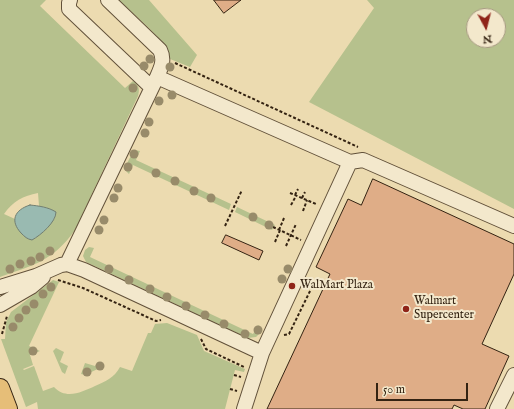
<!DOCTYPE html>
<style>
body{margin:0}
#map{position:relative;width:514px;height:409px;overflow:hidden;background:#ecdbb0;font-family:"IM FELL English",serif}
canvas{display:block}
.north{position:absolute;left:466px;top:8px;width:40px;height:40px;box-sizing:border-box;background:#f3e8cc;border:1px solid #a79982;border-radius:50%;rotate:173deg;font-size:11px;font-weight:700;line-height:16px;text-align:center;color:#342312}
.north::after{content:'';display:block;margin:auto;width:14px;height:18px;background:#8f2418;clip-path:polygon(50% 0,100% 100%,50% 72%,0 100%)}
.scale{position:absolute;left:376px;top:383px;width:92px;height:18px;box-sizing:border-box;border:2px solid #342312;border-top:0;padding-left:5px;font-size:12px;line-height:14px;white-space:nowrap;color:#342312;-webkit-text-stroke:3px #f3e8cc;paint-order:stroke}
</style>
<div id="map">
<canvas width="514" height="409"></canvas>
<div class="north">N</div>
<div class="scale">50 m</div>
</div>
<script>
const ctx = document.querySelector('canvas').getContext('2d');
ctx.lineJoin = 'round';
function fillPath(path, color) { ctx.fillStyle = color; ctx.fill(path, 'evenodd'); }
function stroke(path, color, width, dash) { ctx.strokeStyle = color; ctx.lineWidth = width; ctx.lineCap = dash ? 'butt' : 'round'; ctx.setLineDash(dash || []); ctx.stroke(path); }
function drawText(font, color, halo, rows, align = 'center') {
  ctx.font = font + ' "IM FELL English",serif'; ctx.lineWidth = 4; ctx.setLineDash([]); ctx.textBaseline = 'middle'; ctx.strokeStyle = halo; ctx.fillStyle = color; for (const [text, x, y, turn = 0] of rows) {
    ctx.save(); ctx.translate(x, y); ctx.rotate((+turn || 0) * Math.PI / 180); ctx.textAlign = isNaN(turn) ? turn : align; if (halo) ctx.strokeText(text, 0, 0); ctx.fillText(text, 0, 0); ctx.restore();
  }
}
const green = new Path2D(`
 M0 0H46L40 6 125 88 133 81C139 85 140 89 138 96L75 230C53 261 34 265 0 277ZM38 193 39 206 52 210 55 218 35 238 15 223V219L4 214C13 201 23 196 38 193Z
 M118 0H149L197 55 190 67 170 59C169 42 132 13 118 0Z
 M367 0H514V209L309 102 374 8ZM474 16H498V40H474Z
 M134 150 140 151 136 160 231 204 229 210 133 165 129 174 124 169 125 167Z
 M237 207 275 225 272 230 235 212Z
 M89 247 94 248 90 257 253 334 258 325 261 328 259 334 256 337 248 338 86 262 83 256 85 250Z
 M53 280 59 282 29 346 40 351 30 355 33 365 23 369 24 370 34 366 43 391 54 387C66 400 82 392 95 386 106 381 114 378 120 367L132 371 148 333H151L155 324 167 323 197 335 204 351 245 369 244 372 235 370 225 409H38L37 402 26 407 1 339H5L6 322 11 312Z
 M56 348 64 352 60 362 68 366 65 374 62 372 53 351Z
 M98 362 104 366 85 375 81 374 85 363 95 366Z`);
const water = new Path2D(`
 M30 205C39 206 48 207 56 212 56 222 41 235 32 240 27 239 25 237 21 233 10 221 14 210 30 205Z`);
const building = new Path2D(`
 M214 0H241L224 13Z
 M373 179 514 244V274L482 344 509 356 485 409H463L454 405 452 409H267L330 274 316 267 348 199 361 205Z
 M226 235 263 251 259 260 222 243Z`);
const path = new Path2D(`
 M175 63 358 147
 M290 193 316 204
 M295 195 298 189
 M302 198 305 192
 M291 205 296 196
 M303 211 307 200
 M225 226 242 190
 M273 227 301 240
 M279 230 284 218
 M275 242 280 230
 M286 246 296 224
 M58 280 83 288 156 321 161 320
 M2 334 7 316
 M284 335 289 334 313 285 311 279
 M201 339 206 349 244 367
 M234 375 241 377
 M230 389 237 391`);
const minor = new Path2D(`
 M70 0 69 3V9L151 87
 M108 0 160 50C165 60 161 68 157 77
 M67 264 157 77 350 162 363 160 514 226
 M0 287 36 276 61 265 67 264 84 270 262 353
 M0 305 31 287 43 277
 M244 409 262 353 350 162
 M497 409 514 375`);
const major = new Path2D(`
 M0 388 8 409`);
const trees = [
 [150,59],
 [144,66],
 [170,67],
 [133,88],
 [172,95],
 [159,101],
 [149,122],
 [145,133],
 [134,154],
 [128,167],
 [156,173],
 [175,181],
 [118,188],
 [194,191],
 [114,198],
 [211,198],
 [253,217],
 [104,220],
 [269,225],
 [99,230],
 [50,251],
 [40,257],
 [31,261],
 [20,264],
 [10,269],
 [109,269],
 [288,269],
 [282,279],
 [129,280],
 [51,287],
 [150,289],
 [43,294],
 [167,297],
 [34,304],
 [186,306],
 [26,310],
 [205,315],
 [19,318],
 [224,324],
 [13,327],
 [258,330],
 [245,334],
 [33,351],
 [100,366],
 [87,372]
];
const markers = [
 [292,286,4,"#8f2418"],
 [406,309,4,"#8f2418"]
];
const poiNames = [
 ["WalMart Plaza",300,286],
 ["Walmart",414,302],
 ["Supercenter",414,316]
];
fillPath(green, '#b6c18d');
fillPath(water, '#99bab1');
stroke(water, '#717e71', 1);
fillPath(building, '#dfad87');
stroke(building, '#342312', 1);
stroke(minor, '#62513a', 16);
stroke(major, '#342312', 20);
stroke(path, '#342312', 2, [3, 2]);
stroke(minor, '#f3e8cc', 14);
stroke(major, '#e6be78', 18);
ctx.fillStyle = '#988b6a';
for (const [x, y] of trees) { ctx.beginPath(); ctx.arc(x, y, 4.5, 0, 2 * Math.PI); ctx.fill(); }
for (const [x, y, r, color] of markers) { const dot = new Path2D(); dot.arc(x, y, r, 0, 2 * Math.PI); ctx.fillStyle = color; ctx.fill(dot); stroke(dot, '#f3e8cc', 1.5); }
drawText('12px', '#342312', '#f3e8cc', poiNames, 'left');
</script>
